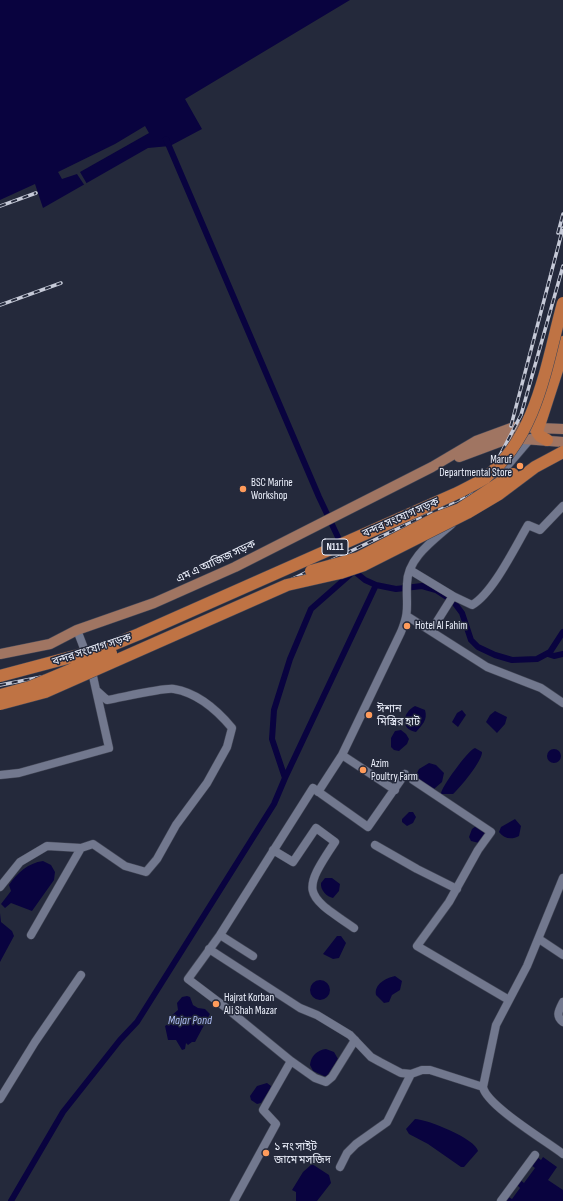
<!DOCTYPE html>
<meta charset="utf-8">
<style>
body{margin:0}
canvas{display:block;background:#24293b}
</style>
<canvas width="563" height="1201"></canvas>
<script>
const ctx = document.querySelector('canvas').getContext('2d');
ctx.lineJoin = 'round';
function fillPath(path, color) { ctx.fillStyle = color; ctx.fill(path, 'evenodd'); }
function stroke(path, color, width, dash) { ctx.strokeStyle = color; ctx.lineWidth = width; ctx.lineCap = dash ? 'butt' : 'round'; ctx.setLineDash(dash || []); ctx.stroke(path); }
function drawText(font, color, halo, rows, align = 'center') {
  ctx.font = font + ' "Sofia Sans Condensed","Noto Sans Bengali",sans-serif'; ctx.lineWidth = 3; ctx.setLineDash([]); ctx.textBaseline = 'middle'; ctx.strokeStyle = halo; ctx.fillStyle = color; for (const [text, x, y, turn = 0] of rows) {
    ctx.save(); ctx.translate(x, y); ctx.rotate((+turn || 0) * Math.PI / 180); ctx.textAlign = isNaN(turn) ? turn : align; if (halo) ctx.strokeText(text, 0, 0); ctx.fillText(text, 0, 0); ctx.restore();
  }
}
const water = new Path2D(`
 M0 0H350L185 99 202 129 170 146 148 148 43 208 35 184 0 200Z
 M415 706 425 710C428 720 422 725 416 732 399 729 403 712 415 706Z
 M462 710 466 715 458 727 452 722 457 713Z
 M495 711 507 717 505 724 497 733 486 722 490 715Z
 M401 730 406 734 409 739 407 744 399 751 394 750 391 747V738L395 731Z
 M475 748 482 752C483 760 460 788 453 794H441C440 789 468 750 475 748Z
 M547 756a7 7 0 1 1 14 0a7 7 0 1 1-14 0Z
 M429 763 436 765 444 773 442 782 434 789 415 777 419 769Z
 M409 812H413L416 817 413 823 407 826 402 822V819Z
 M515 819 521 826 519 836C512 840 504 839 499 832L501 827Z
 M476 826 486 832 479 843 471 841 469 837 472 829Z
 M43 861 51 865 55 872 54 880 32 911 11 903 5 908 1 904 11 891 9 885C17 873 28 863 43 861Z
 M325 878H332L340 884 339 891 333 898C327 897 320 890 321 883Z
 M0 913 1 922 12 931 14 936 0 962Z
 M337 936H341L346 943 339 958 333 959 323 954Z
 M395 976 402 981 400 990 392 995 389 1002 384 1003 376 995C374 984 386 978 395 976Z
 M310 990a10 10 0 1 1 20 0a10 10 0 1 1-20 0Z
 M187 996 190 997 193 1005 198 1008 205 1009 210 1014 195 1042H192L188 1045 186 1043 185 1049 182 1050 176 1040H168L165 1026 175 1020V1019L171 1016 178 1010 177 1003 182 997Z
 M326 1049 334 1052 338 1059 327 1076H324L313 1071 310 1065C311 1056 317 1050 326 1049Z
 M267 1083 271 1086 270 1089 261 1103 257 1104 251 1100 250 1096 257 1086Z
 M415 1119C427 1119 476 1139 478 1151L464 1167H461L428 1144 409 1134 406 1129Z
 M537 1157 541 1160 543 1157 557 1167 548 1180 563 1190V1201H503L507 1196 512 1199 520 1188 516 1184 519 1179 524 1183 535 1168 531 1165Z
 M312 1164 329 1175 331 1183 317 1201H296V1192L292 1190 303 1172Z`);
const pier = new Path2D(`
 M145 126 149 133 80 172 87 184 85 186 77 174 62 179 58 172 115 144Z`);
const canal = new Path2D(`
 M166 139 319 497 354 571 365 580 376 585 396 589 422 586 436 590 453 601 462 613 471 640 478 647 495 655 512 660 537 659 550 652 563 632
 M548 654 554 656 563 654
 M285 778 376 585
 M11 1201 63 1112 120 1040 137 1022 274 804 285 778 272 739 274 710 290 659 311 609 353 572`);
const minor = new Path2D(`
 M491 485 531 438
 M410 570 453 596 472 605C493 593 515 547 528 525L540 530 563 506
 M407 616 487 667 541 688 563 703
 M77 630 87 656
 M431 631 453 596
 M342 755 395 790
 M0 775 19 773 109 748 96 690
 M413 780 491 832 478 850 449 902 417 946 509 1000
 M318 792 342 755 401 632C410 611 406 605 407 584 407 558 434 540 452 524
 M375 845 417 869 457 889
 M273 850 293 862 316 828 335 842C300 894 305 894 354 928
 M563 878 527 966 496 1025 483 1087C486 1105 546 1141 563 1154
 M0 887 20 862 47 846 81 848
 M31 935 81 848 93 844 125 866 146 872 157 859 176 825 207 783 227 747 232 728C217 710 198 693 174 689 165 687 120 698 107 700L96 690 91 667
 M220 935 253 956
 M539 939 563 955
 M209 949 300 1008 317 1015 350 1035 371 1057 380 1062 401 1073 411 1074
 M563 1002C559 1010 555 1016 563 1022
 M291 1061 225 1007 188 979 220 935 313 788 368 827 405 774
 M0 1099 35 1042 81 975
 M340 1167 347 1153 356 1144 387 1122 411 1074 422 1070H430L483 1087
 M234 1201 276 1124 263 1110 291 1061 315 1078 326 1082 332 1077 355 1040
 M501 1201 535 1155`);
const major = new Path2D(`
 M459 457 510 438 563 442
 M0 654 50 644 77 630 154 603 235 567 432 467 476 441 514 427 563 429`);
const highway = new Path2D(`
 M547 440 540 436 537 432 558 367 563 342`);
const rail = new Path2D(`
 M0 206 36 193
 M558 233 563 214
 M0 305 61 283
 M511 426 563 228
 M0 685 52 675 148 648 462 498 483 484 497 461 521 415 563 266`);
const highwayBridge = new Path2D(`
 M311 571 358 558 436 518 460 509 513 474
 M0 676 105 648 139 634 455 494C465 489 476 484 485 478 538 435 546 365 563 303
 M1 695 30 687 111 653
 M0 704 45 692 287 585 340 573 364 565 467 513 499 494 535 467 563 452`);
const markers = [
 [520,466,4,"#ff9b5b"],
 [243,489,4,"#ff9b5b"],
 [407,626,4,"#ff9b5b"],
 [369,715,4,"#ff9b5b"],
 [363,770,4,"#ff9b5b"],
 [216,1004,4,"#ff9b5b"],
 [266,1153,4,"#ff9b5b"]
];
const shields = [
 [335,547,26]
];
const shieldNames = [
 ["N111",335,547]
];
const poiNames = [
 ["Maruf",512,460,"right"],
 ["Departmental Store",512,473,"right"],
 ["BSC Marine",251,483],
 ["Workshop",251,496],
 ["Hotel Al Fahim",415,626],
 ["ঈশান",377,709],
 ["মিস্ত্রির হাট",377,722],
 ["Azim",371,764],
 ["Poultry Farm",371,777],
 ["Hajrat Korban",224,998],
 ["Ali Shah Mazar",224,1011],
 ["১ নং সাইট",274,1147],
 ["জামে মসজিদ",274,1160]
];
const streetNames = [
 ["বন্দর সংযোগ সড়ক",401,518,-24],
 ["এম এ আজিজ সড়ক",216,562,-25],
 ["বন্দর সংযোগ সড়ক",92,650,-18]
];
const waterNames = [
 ["Majar Pond",190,1021]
];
fillPath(water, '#09033f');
fillPath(pier, '#24293b');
stroke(canal, '#09033f', 6);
stroke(minor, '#434757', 9);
stroke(major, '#434757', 11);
stroke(highway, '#434757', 13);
stroke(minor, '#72788e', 8);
stroke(major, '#a07562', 10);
stroke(highway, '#bf7344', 12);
stroke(rail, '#c5c9d7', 3.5);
stroke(rail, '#24293b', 2, [6]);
stroke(highwayBridge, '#434757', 13, []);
stroke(highwayBridge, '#bf7344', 12);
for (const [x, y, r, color] of markers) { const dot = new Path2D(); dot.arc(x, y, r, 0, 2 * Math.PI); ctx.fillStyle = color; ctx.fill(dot); stroke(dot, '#24293b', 1.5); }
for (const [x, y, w] of shields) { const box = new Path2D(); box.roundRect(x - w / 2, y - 8, w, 16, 3); ctx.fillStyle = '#24293b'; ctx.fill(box); stroke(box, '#edf1fd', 1); }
drawText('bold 10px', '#edf1fd', null, shieldNames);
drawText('11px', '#edf1fd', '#24293b', poiNames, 'left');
drawText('11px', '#edf1fd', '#24293b', streetNames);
drawText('italic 12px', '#adbcf4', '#24293b', waterNames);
</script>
